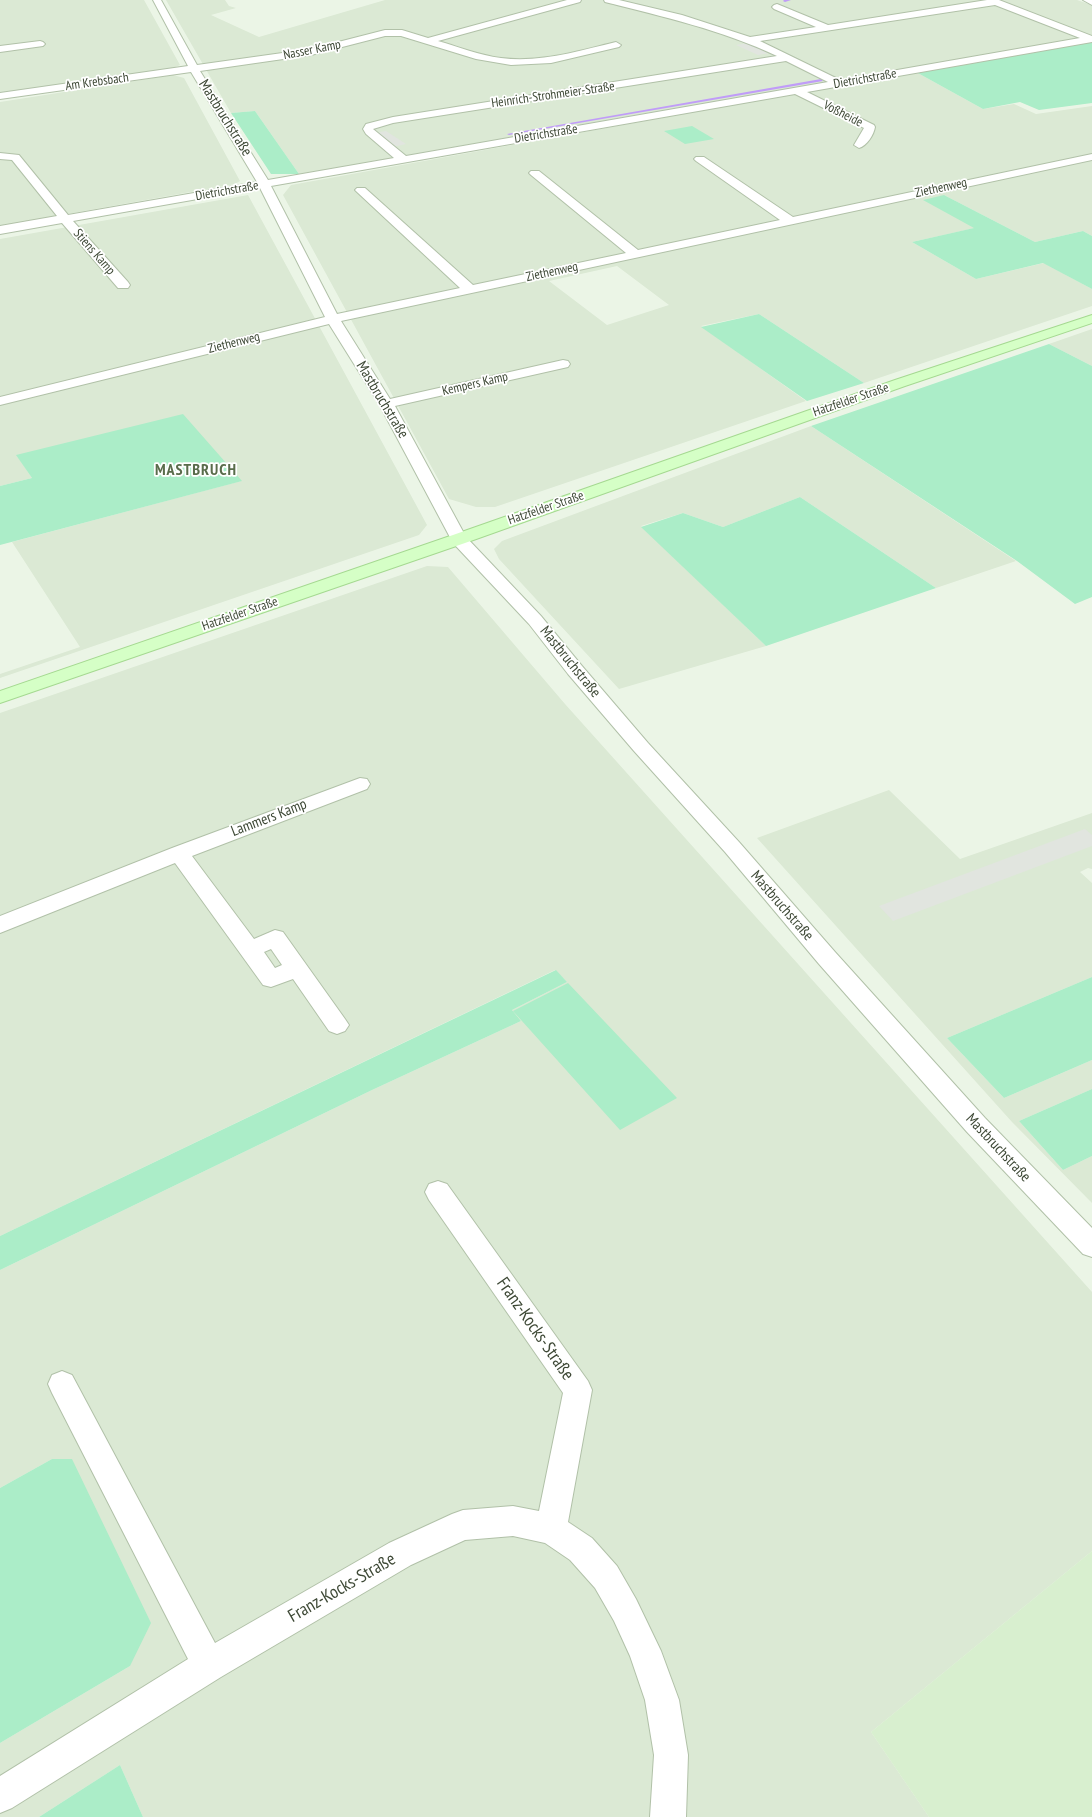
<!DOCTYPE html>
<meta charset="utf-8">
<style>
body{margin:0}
canvas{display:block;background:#ebf5e6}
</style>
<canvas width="1092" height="1817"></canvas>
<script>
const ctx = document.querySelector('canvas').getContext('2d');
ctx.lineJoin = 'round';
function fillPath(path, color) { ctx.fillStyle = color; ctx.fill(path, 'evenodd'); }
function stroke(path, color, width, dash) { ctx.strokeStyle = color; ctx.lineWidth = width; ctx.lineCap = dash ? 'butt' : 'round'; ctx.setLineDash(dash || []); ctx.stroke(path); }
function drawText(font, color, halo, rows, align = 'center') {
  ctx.font = font + ' "PT Sans Narrow",sans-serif'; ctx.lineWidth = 3.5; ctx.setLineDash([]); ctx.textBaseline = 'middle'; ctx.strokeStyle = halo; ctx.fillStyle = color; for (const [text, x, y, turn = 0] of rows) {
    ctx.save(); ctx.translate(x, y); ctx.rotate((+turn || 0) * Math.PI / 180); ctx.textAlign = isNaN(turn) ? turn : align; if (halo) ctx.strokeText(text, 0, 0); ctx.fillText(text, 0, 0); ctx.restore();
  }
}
const residential = new Path2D(`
 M0 0H144L180 65 173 68 0 94Z
 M166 0H225L229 6 236 8 211 15 259 37 385 0H1077L1092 5V36L299 174 255 111 231 113Z
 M916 72 983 109 1014 104 1036 114 1092 106V236L1083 231 1035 242 944 195 975 228 912 242 976 279 1044 263 1092 289V306L864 383 759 314 701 326 806 401 495 507H476L449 499 283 195 291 185ZM617 266 669 305 607 325 549 281Z
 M173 75 184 78 240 181 235 184 0 226V102Z
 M248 195 427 525 419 535 0 678V674L80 647 12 542 241 481 17 455 32 478 0 486V239Z
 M1092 329V366L1049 344Z
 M811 426 1016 561 936 588 800 497 723 527 683 513 641 526 766 646 619 689 499 559 494 549 502 541Z
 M427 566 448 567 565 704 1092 1292V1551L871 1732 929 1817H143L120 1765 39 1817H0V1743L130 1666 52 1459 0 1488V1270L372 1090 521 1021 512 1010 567 982 555 970 0 1236V713Z
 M889 790 960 859 1092 813V869L1088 868 1080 872 1092 883V977L947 1038 1004 1098 1092 1060V1089L1019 1121 1063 1170 1092 1156V1203L1012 1122 757 838Z`);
const education = new Path2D(`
 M1092 1551V1817H929L871 1732Z`);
const green = new Path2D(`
 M1092 42V103L1039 110 1020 102 983 109 916 72Z
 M255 111 299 174H271L231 113Z
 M692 126 714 139 685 144 664 131Z
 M944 195 1035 242 1083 231 1092 236V289L1043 263 976 279 912 242 974 228 923 200Z
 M759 314 864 383 807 401 701 327Z
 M1049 344 1092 366V597L1075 604 1017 561 811 426Z
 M183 414 242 481 0 545V486L32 478 16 455Z
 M800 497 936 588 766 646 641 527 683 513 723 527Z
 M556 970 567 982 512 1010 521 1021 372 1090 0 1270V1236Z
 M1092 977V1060L1004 1098 947 1038Z
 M568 983 677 1098 620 1130 513 1011Z
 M1092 1089V1156L1063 1170 1019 1121Z
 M52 1459H72L151 1623 130 1666 0 1743V1488Z
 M120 1765 143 1817H39Z`);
const parking = new Path2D(`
 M748 43 770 53 758 55 736 45Z
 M386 131 406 144 393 147 374 133Z
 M1085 829 1092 835V846L893 921 879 906Z`);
const stream = new Path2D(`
 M784 0H791L785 2 783 1Z
 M821 79 823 81 509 135 507 134Z`);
const street = new Path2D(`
 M153 0H161L197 65 311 49 385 30H402L428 38 567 0H581L580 2 438 41C459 47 479 55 501 58 540 63 578 51 616 42L621 45 619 47 551 63 511 65 476 59 401 36H385L311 55 200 71 268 180 394 158 366 134 363 129 366 124 393 117 777 56C722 30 664 17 605 2L604 0H619L682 15 750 37 816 27 774 9 772 7 774 5 777 4 828 25 987 0H999L1092 36V42L807 92 874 125 875 127C874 134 867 146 859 148L854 145 864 128 795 94 271 186 337 314 460 288 357 192 355 190 357 188H365L473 285 626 253 531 175 529 173 531 171H539L638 250 780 220 696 161 694 159 696 157H704L793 217 1092 154V160L341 321 390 399 563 360 568 361 570 364 568 367 395 406 466 537 541 616 582 666 648 743 739 842 835 952 985 1118 1092 1228V1257L1083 1254 967 1132 819 964 725 852 634 751 568 674 529 624 453 543 379 404 329 324 0 405V397L325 317 260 188 73 221 128 282 130 285 128 288H118L62 223 0 234V226L57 216 12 160 0 159V153L19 155 68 215 257 182 191 72 0 99V93L188 66ZM995 5 1080 38 840 80 760 41ZM786 61 828 82 406 156 373 129 393 123Z
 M1083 0H1092V5Z
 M40 41 43 42 45 44 43 46 0 52V46Z
 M360 778 367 779 370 784 367 789 192 856 254 939 275 930 283 932 345 1019 349 1025 345 1031 337 1034 329 1031 293 979 271 987 263 985 175 863 0 933V916L172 848ZM271 949 282 965 275 968 264 952Z
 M438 1181 447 1184 588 1381 592 1390 568 1522 592 1538 617 1566 636 1599 661 1651 679 1700 688 1755 686 1817H650L654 1755 645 1700 630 1656 614 1621 595 1588 570 1560 545 1543 513 1536 465 1540 411 1565 221 1677 12 1808 0 1813V1776L188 1659 52 1393 48 1384 52 1375 62 1371 72 1375 215 1643 389 1543 452 1514 463 1510 513 1506 539 1511 563 1393 429 1200 425 1192 429 1184Z`);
const secondary = new Path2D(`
 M1092 315V323L905 386 465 543 0 703V691L453 535 895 380Z`);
const farStreetnames = [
 ["Nasser Kamp",312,50,-11],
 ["Dietrichstraße",865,79,-10],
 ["Am Krebsbach",97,82,-8],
 ["Heinrich-Strohmeier-Straße",553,95,-8],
 ["Voßheide",843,114,27],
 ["Dietrichstraße",546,134,-9],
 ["Ziethenweg",941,188,-12],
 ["Dietrichstraße",227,191,-10],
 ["Stiens Kamp",94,252,49],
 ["Ziethenweg",552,272,-12],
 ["Ziethenweg",234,343,-14],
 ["Kempers Kamp",475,384,-13],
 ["Hatzfelder Straße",851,400,-19],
 ["Hatzfelder Straße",546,508,-19],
 ["Hatzfelder Straße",240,614,-19]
];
const streetNames = [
 ["Mastbruchstraße",225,118,58],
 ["Mastbruchstraße",382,400,59],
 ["Mastbruchstraße",570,662,51],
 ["Lammers Kamp",269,818,-21],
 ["Mastbruchstraße",782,906,49],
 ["Mastbruchstraße",998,1148,47]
];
const farDistrictnames = [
 ["MASTBRUCH",196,470]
];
const nearStreetnames = [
 ["Franz-Kocks-Straße",535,1329,55],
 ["Franz-Kocks-Straße",342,1588,-30]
];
fillPath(residential, '#dbe9d4');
fillPath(education, '#d8efcf');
fillPath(green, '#abedc8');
fillPath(parking, '#e1e5df');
fillPath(stream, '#c09cf8');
stroke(street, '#b1c1a8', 2);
stroke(secondary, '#a5d991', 2);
fillPath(street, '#fff');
fillPath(secondary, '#d5ffc6');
drawText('13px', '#3d4835', '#fff', farStreetnames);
drawText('15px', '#3d4835', '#fff', streetNames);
ctx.letterSpacing = '1px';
drawText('bold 16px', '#596c4b', '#fff', farDistrictnames);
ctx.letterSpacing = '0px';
drawText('18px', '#3d4835', '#fff', nearStreetnames);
</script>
